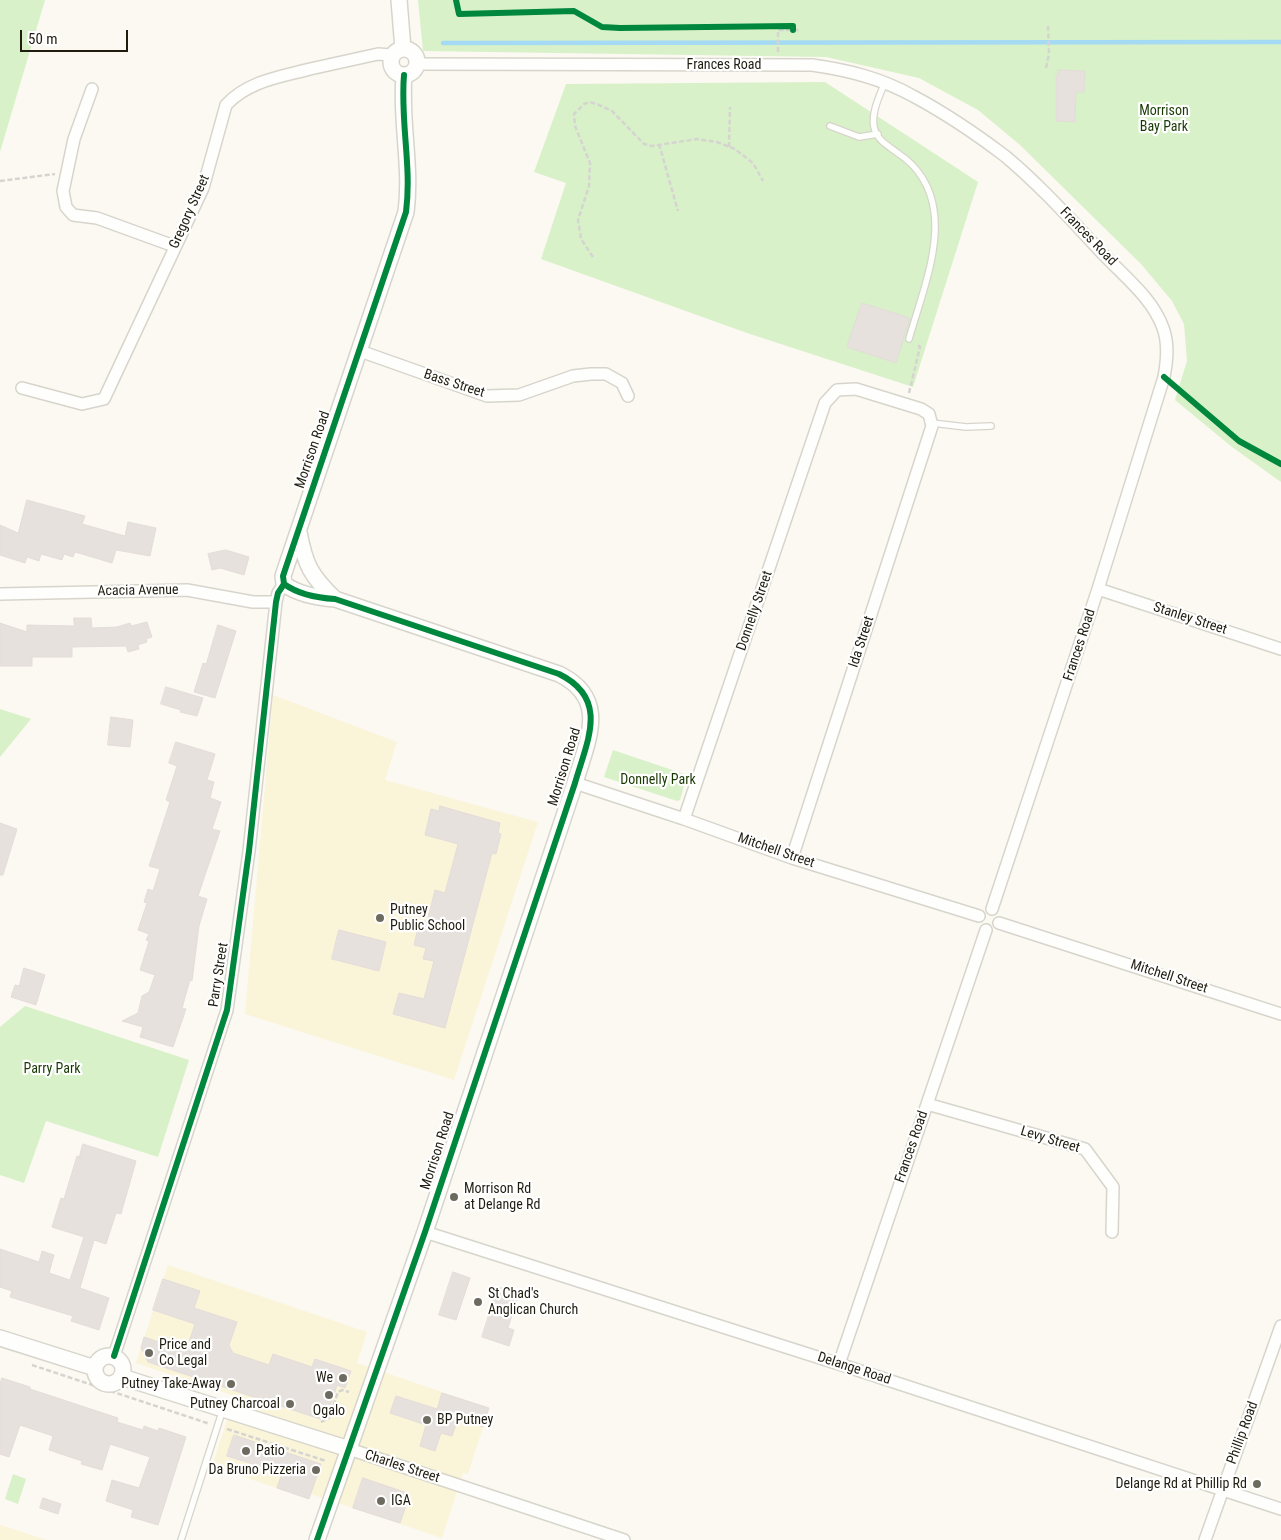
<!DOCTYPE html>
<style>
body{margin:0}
#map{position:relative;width:1281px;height:1540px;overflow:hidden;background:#fbf9f2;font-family:"Roboto Condensed",sans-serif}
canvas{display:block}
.scale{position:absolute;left:20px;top:30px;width:108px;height:22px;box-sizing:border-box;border:2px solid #201d10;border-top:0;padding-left:6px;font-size:15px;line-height:18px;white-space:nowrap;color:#201d10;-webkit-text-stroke:4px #fff;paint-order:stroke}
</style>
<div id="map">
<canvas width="1281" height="1540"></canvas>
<div class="scale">50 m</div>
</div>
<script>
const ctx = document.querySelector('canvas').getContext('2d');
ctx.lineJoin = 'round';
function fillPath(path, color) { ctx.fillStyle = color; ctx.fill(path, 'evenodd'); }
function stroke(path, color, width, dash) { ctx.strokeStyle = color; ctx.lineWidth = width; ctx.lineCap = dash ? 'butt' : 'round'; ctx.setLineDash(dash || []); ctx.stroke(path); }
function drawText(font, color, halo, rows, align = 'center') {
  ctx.font = font + ' "Roboto Condensed",sans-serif'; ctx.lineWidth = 4.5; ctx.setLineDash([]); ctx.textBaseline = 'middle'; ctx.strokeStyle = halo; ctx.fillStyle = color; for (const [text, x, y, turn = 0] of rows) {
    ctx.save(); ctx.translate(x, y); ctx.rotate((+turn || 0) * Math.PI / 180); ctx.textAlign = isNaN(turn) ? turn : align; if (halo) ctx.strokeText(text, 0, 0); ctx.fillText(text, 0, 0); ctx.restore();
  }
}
const built = new Path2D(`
 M273 695 397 742 385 780 538 822 454 1080 245 1014Z
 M168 1265 367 1332 357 1363 489 1408 468 1474 463 1473 442 1538 311 1494 309 1499 212 1466 235 1396 136 1363Z
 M0 1525 10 1528 47 1540H0Z`);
const green = new Path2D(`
 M0 0H45L0 152Z
 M418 0H1281V482L1232 447 1175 400 1187 361 1184 324 1172 301 1141 264 1020 145 978 110 919 78 826 57 423 51Z
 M825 82 978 182 913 387 747 333 541 259 566 183 534 172 566 84Z
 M0 709 31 719 0 757Z
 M613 750 687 775 680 800 677 801 604 777Z
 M25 1006 189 1060 158 1157 46 1121 24 1183 0 1175V1027Z
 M13 1474 26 1479 18 1504 5 1499Z`);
const stream = new Path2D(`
 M443 43 1281 42`);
const building = new Path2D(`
 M1058 70 1085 71 1084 92H1076L1075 122 1056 121V75H1058Z
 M862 303 910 318 896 363 847 347Z
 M27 500 85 516 82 524 125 536 128 522 156 528 150 556 116 550 112 563 75 552 73 557 64 554 62 560 41 554 39 561 27 557 25 563 0 555V525L18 533Z
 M226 550 249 557 244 575 220 568 212 570 208 554Z
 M74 618H91L92 628 117 627 130 623 131 626 147 622 152 637 146 639 147 642 138 645 139 649 128 652 126 646 72 647V657H32V666H0V623L27 632V625L74 626Z
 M218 625 236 631 215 698 194 692 203 663 206 664Z
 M166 687 203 698 197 716 180 712 181 710 161 704Z
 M111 717 133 720 130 747 108 745Z
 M176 742 215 754 207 780 214 782 210 798 221 802 212 829 220 831 198 896 207 899 199 926 192 981 190 980 182 1008 186 1009 173 1047 140 1037 143 1027 122 1021 138 1013 142 996 149 992 155 975 140 970 149 941 146 940 149 934 138 930 147 903 144 902 148 889 153 891 160 869 149 866 170 802 166 800 177 766 169 763Z
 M440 806 500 823 498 833 501 834 496 854 492 853 445 1028 393 1014 399 993 424 999 434 961 423 959 426 948 414 945 420 920 427 922 435 890 445 893 458 844 425 835 431 809 439 811Z
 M0 823 17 829 3 875H0Z
 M339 930 386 942 379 971 332 959Z
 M24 968 45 975 36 1005 11 997 15 985 19 986Z
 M83 1144 136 1161 121 1214 116 1213 106 1244 94 1240 80 1288 109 1298 99 1330 71 1321 73 1316 10 1297 12 1291 0 1287V1249L39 1262 42 1251 54 1255 49 1273 70 1280 84 1237 52 1227 61 1198 64 1199 77 1156 79 1157Z
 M453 1272 470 1278 456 1320 439 1315Z
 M163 1279 200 1291 194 1308 237 1322 229 1345 233 1353 269 1365 273 1354 312 1367 315 1359 351 1371 345 1388 337 1385 327 1416 320 1419 148 1362 141 1348 144 1337 186 1351 195 1324 153 1310Z
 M498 1287 519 1293 508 1328 514 1330 509 1346 482 1337Z
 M2 1378 30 1387V1389L118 1418 117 1422 143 1430 144 1426 158 1431 159 1428 186 1437 158 1525 131 1517 133 1510 106 1501 112 1480 139 1488 150 1457 110 1444 102 1470 81 1464 82 1461 49 1450 53 1436 20 1425 9 1457 0 1454V1385Z
 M442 1393 489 1408 483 1427 458 1419 452 1436 441 1433 435 1451 420 1446 426 1425 390 1413 396 1396 437 1409Z
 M234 1435 321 1464 309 1499 277 1488 282 1473 227 1456Z
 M363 1478 410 1494 400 1523 353 1508Z
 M43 1498 61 1504 58 1514 40 1508Z`);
const path = new Path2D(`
 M778 52V30H799
 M1046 68 1049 54 1048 26
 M659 144 678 211
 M729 147 730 107
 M0 181 55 174
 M593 257 581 239 578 220 589 186 590 163 575 126 574 114 584 104 590 102 599 105 612 111 644 144 652 146 697 139 717 142 735 149 753 163 763 181
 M909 393 920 347 917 344
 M32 1365 210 1424
 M321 1422 329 1418 338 1392 342 1390 349 1392
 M227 1429 326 1461`);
const service = new Path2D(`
 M885 82C880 95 871 112 874 127 877 141 889 146 899 154 919 167 931 188 934 211 940 251 920 300 909 339
 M830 126 859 137 878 134
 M932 423 966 427 991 426
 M181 1540 223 1409`);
const minor = new Path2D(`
 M417 64 812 65C848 70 881 78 913 96 945 113 976 134 1005 156 1041 186 1072 221 1104 255 1125 277 1153 299 1163 328 1169 344 1167 361 1164 377L1098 589 992 909
 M92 89 74 139 63 191 66 207 73 215 97 218 174 246
 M360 351 487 396 519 395 573 376 591 374H606L622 383 628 396
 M22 388 82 404 104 399 203 188 226 105C248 81 280 77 310 69 332 64 355 59 378 54L392 55
 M1098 589 1281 649
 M0 594 187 590 253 602H276
 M575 783 684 819 792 858 979 916
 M684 819 825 403 837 390 856 389 921 409 929 414 932 426 792 858
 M999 923 1281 1014
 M927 1104 1085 1149 1113 1187 1112 1232
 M425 1232 839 1364 1281 1509
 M114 1356 227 1010 249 851 276 602 278 593 284 584
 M839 1364 986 930
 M349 1449 624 1540
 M1205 1540 1281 1326`);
const tertiary = new Path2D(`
 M399 0 403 49
 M391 62a13 13 0 1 1 26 0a13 13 0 1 1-26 0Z
 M299 532C305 565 311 576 335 599
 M0 1338 95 1368
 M95 1370a14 14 0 1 1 28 0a14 14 0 1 1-28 0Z
 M122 1377 349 1449
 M317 1540 425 1232 575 783C587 741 610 699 559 674L335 599C318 598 298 594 284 584L283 576 286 567 406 212C412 166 400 121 404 75`);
const cycleway = new Path2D(`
 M456 0 459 14 574 11 602 27 620 28 793 26V30
 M1164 377 1239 441 1281 464
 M114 1356 227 1010 249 851 276 602 278 593 284 584
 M317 1540 425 1232 575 783C587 741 610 699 559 674L335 599C318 598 298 594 284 584L283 576 286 567 406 212C412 166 400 121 404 75`);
const markers = [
 [380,918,5,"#6d6a5f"],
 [454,1197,5,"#6d6a5f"],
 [478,1302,5,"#6d6a5f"],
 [149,1353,5,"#6d6a5f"],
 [343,1378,5,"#6d6a5f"],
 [231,1384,5,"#6d6a5f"],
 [329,1395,5,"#6d6a5f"],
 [290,1404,5,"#6d6a5f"],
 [427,1420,5,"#6d6a5f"],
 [246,1451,5,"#6d6a5f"],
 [316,1470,5,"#6d6a5f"],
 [1257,1484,5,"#6d6a5f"],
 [381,1501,5,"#6d6a5f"]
];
const streetNames = [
 ["Frances Road",724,65],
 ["Gregory Street",190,212,-66],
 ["Frances Road",1088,237,46],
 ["Bass Street",454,384,18],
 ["Morrison Road",313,450,-71],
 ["Acacia Avenue",138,591,-1],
 ["Donnelly Street",755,611,-71],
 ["Stanley Street",1190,619,18],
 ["Ida Street",862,642,-72],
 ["Frances Road",1080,645,-72],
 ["Morrison Road",565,767,-73],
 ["Mitchell Street",776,851,19],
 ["Parry Street",219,975,-81],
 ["Mitchell Street",1169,977,18],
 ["Levy Street",1050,1140,17],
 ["Frances Road",912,1147,-71],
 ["Morrison Road",438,1151,-72],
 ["Delange Road",854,1369,18],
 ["Phillip Road",1243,1433,-70],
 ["Charles Street",402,1467,18]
];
const parkNames = [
 ["Morrison",1164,111],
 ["Bay Park",1164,127],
 ["Donnelly Park",658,780],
 ["Parry Park",52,1069]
];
const poiNames = [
 ["Putney",390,910],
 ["Public School",390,926],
 ["Morrison Rd",464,1189],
 ["at Delange Rd",464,1205],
 ["St Chad's",488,1294],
 ["Anglican Church",488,1310],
 ["Price and",159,1345],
 ["Co Legal",159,1361],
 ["We",333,1378,"right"],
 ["Putney Take-Away",221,1384,"right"],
 ["Putney Charcoal",280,1404,"right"],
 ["Ogalo",329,1411,"center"],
 ["BP Putney",437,1420],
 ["Patio",256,1451],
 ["Da Bruno Pizzeria",306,1470,"right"],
 ["Delange Rd at Phillip Rd",1247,1484,"right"],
 ["IGA",391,1501]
];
fillPath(built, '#faf4d9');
fillPath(green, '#d8f1c8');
stroke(stream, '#a4daf3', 4.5);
fillPath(building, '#e6e1dd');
stroke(building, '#e4dcd9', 1);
stroke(service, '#d7d5cb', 8);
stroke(minor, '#d7d5cb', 14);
stroke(tertiary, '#d7d5cb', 18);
stroke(path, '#d5d4d1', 2.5, [5, 2.5]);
stroke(service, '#fefefd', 5.5);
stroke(minor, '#fefefd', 11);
stroke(tertiary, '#fefefd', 15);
stroke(cycleway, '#00873e', 6);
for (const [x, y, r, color] of markers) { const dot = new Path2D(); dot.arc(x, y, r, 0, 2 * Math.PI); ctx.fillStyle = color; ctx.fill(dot); stroke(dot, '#fff', 2); }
drawText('14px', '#201d10', '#fff', streetNames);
drawText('14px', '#193903', '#fff', parkNames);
drawText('14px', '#201d10', '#fff', poiNames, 'left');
</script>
